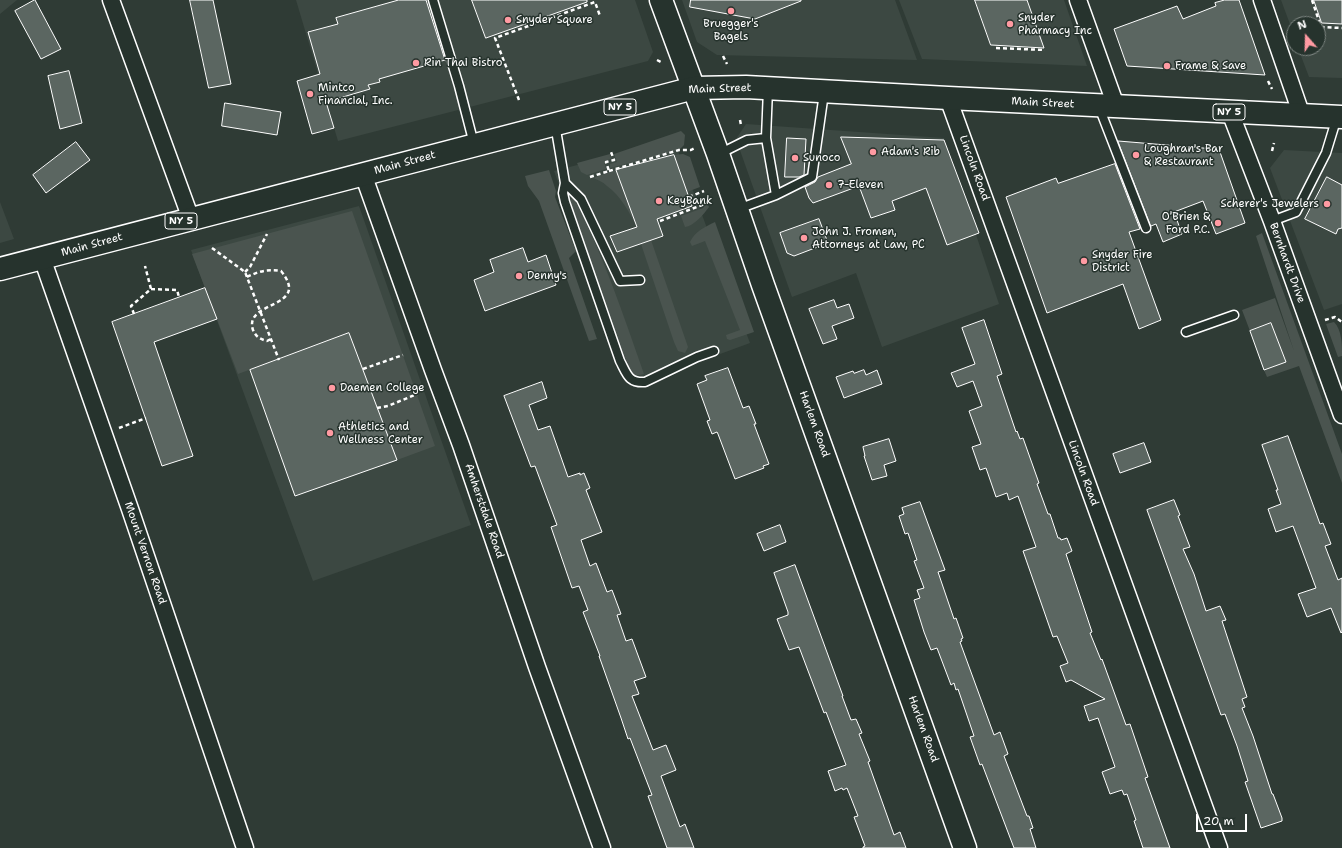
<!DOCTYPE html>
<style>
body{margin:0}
#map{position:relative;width:1342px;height:848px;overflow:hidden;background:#2f3b35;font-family:"Shantell Sans",sans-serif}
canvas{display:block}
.north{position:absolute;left:1286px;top:16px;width:40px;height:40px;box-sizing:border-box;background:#26332d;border:1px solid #7d8581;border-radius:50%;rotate:340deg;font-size:11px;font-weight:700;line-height:16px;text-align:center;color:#fff}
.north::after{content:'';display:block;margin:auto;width:14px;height:18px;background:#ff9aa2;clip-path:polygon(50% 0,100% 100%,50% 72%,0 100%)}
.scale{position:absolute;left:1196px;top:814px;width:51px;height:18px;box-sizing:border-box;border:2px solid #fff;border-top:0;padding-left:5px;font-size:12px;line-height:14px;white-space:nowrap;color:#fff;-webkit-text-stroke:3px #26332d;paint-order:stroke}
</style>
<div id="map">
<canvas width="1342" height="848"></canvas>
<div class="north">N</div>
<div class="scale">20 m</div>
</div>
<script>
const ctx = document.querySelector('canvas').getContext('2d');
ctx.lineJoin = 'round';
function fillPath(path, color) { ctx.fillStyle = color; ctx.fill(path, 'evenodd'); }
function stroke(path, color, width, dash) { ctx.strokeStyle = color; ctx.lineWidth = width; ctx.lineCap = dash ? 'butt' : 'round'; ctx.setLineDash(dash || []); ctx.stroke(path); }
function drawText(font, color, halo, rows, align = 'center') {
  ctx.font = font + ' "Shantell Sans",sans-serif'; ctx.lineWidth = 3; ctx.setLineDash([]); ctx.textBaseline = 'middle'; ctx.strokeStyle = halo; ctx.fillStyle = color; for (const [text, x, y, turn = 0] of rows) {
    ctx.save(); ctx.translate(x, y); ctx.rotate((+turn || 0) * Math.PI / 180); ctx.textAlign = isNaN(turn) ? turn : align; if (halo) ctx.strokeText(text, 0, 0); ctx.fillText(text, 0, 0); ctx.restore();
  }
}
const built = new Path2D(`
 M0 0H17L0 14Z
 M296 0H635L653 52 648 61 338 141Z
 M682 0H895L917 60 717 55 697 42Z
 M899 0H1064L1087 66 922 59Z
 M1281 0H1342V78L1309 77 1298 48H1318V24H1294V35Z
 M746 124 944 138 999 304 882 347 856 273 792 297 736 139Z
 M674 140 750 343 633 386 554 171Z
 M1284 150 1342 153V304L1324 310 1270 168Z
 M0 202 14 239 0 243Z
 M359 206 471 525 313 581 191 250Z`);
const green = new Path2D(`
 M681 131 685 135 684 145 679 150 610 168V164L617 162 614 154Z
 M610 154 611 159 604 161 606 169 587 175 581 172 577 163Z
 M683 154 690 157 700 187 687 192 674 155Z
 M549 170 556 191 555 197 576 251 569 258 597 339 589 341 539 201 528 186 525 176Z
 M616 170 637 227C629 212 621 196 607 186 603 182 598 180 593 178Z
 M574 198C603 254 623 314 644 374L635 376 630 372 571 203V199Z
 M707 203 709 207C704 214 694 226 685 227L681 216 703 208Z
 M352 211 435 446 397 460 349 333 238 374 192 254Z
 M715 222 754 332 730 340 727 339 726 335 740 330 705 241 692 246 690 242C695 231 705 227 715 222Z
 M1262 233 1342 454V483L1299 366 1267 377 1264 370 1286 362 1271 323 1250 331 1242 310 1275 298 1294 351 1256 236Z
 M651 240 688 347 685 353 678 351 674 342 641 244Z
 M1334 322C1342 330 1342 345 1342 356L1338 357 1326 324Z`);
const building = new Path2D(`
 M35 0 61 49 41 59 15 11Z
 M190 0H213L231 84 209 88Z
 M399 0H426L445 60 379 79 380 82 368 85 370 89 326 102 334 128 312 134 297 81 320 74 308 32 338 24 336 18Z
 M472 0H587V2L486 38Z
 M691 0H801V1L755 19 690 7Z
 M975 0H1027L1044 48 991 45Z
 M1225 0H1239L1265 75 1127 66 1114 29 1177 6 1183 19 1216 6 1215 3Z
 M1314 0H1342V24L1322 23Z
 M69 71 82 123 60 129 48 76Z
 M225 103 281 112 277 135 222 126Z
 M841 137 944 140 979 233 947 245 926 188 892 201 895 210 871 218 859 186 813 203 809 198 805 187 815 182 818 177 851 164Z
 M787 138 806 139 804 175 799 177H785Z
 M1118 141 1215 149 1220 152 1245 223 1216 234 1203 201 1174 212 1182 234 1163 242 1156 224 1151 226Z
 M76 142 90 160 46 193 33 175Z
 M674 155 692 206 657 219 663 236 617 252 610 236 637 227 616 170Z
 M1115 164 1140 229 1129 232 1161 320 1139 329 1123 284 1047 313 1006 197 1056 178 1058 183Z
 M1327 177 1342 185V228L1338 229 1336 234 1305 219Z
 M819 219 828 243 794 256 787 253 780 233Z
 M523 248 528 262 546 255 556 285 485 311 474 280 494 272 490 260Z
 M205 288 217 319 154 342 193 456 162 466 112 322Z
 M834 300 837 308 849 304 854 318 832 326 837 339 823 344 809 309Z
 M984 320 1002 374 997 376 1016 432 1017 431 1020 439 1023 438 1039 483 1037 484 1048 514H1050L1058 538H1060L1061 540 1067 538 1072 551 1066 554 1092 632 1090 633 1101 660 1102 659 1126 725 1130 724 1148 777 1145 778 1170 848H1143L1134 821 1136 820 1127 794 1124 795 1122 790 1110 794 1102 772 1115 767 1098 718 1089 721 1084 706 1105 699 1071 680 1066 682 1060 666 1068 663 1057 636 1053 637 1023 551 1036 547 1018 496 1009 500 1007 493 996 497 986 468 980 470 972 447 981 444 969 411 982 406 973 381 957 387 951 373 975 364 962 328Z
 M1271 323 1286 362 1264 370 1250 331Z
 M349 333 397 460 295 496 250 370Z
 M728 368 743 408 749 406 756 424H754L769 464 763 466 764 468 735 479 718 434 717 432 712 434 707 421 710 420 697 384 707 380 705 376Z
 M864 370 866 375 877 370 882 384 844 398 836 377 853 371 854 373Z
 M542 382 547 398 529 405 538 430 550 426 568 477 580 473V475L584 473 590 488 586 490 602 532 581 540 590 566 596 563 607 592 612 590 621 614 617 615 626 641 632 639 646 677 634 681 639 694 632 696 653 750 666 745 676 770 661 776 680 827 685 824 694 848H667L648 796 652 795 630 738 628 739 621 718 599 656H600L583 612 588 610 579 586 572 588 551 527 557 525 535 466 531 467 504 396Z
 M1288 436 1320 524 1323 523 1331 544 1325 546 1338 580 1342 578V632L1341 633 1331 608 1307 617 1298 594 1316 588 1293 526 1276 532 1268 509 1281 504 1276 490H1278L1262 445Z
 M889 439 896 461 884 465 887 476 872 480 864 456H865L863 447Z
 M1144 443 1151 462 1120 473 1113 454Z
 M1174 500 1180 515 1178 516 1190 547 1183 549 1194 574 1206 611 1220 606 1226 620 1222 621 1247 697 1242 699 1245 707 1242 708 1253 736 1272 794H1273L1282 818V821L1261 828 1245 782 1248 781 1237 746 1225 714 1221 715 1147 510Z
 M920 502 945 570 938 572 954 619 956 618 963 638 961 639 962 641 960 642 994 735 1000 732 1008 754 1004 756 1027 816H1029L1033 828 1030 829 1036 848H1014L982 764 980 765 970 737 974 736 958 689 956 690 954 683 951 685 937 648 931 650 924 632 914 600 920 598 917 590 924 588 914 561 917 560 908 533 905 534 899 516 904 514 902 508Z
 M780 525 786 542 764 551 757 534Z
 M795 565 843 696H842L851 720 856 719 862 733 859 734 870 761 868 762 894 835 900 832 906 848H863V847L865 846 854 817 858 816 847 788 843 790 842 788 835 791 828 771 846 765 826 712 824 713 799 647 789 650 777 619 788 615V612L774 573Z`);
const path = new Path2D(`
 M1312 0 1321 27 1342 28
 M996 48 1045 50
 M723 56 727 64
 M657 60 661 62
 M1268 81 1272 89
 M519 100 495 38 595 2 600 16
 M740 120 741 125
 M1272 151 1274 143
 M609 171 679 150H691L695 148
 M590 177 609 171 606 162 614 160 611 152
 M689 197 704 191
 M660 221 702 205 708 201
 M212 248 245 272 279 360
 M245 272 250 267 267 234
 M247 277C259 271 268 269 281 271 312 309 243 300 253 330 256 337 260 339 267 341L271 339
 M151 289 177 290 179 297
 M134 314 131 306 151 289 145 266
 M1325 320 1335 317 1342 322
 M363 369 403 355
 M377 408 388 406 417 394
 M119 428 146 418`);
const lane = new Path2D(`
 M433 0 459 86 474 144
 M1099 107 1146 228
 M555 124 565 183 563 193 565 202 620 361C627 374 628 383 645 382L697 357 714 351
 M766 138 768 89
 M719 154 747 140 766 138 776 195 738 209
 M565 183 581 199 620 281 640 280
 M776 195 812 177 824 93
 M1272 221 1296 212 1326 153 1337 117
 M1186 332 1234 315`);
const street = new Path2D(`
 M111 0 191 219
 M1078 0 1116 106
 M1262 0 1302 116
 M948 98 1219 848
 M1230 112 1272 221 1342 415
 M363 174 433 370 461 445 537 667 602 848
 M42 258 130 509 245 848`);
const secondary = new Path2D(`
 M661 0 718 154 763 285 965 848`);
const primary = new Path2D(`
 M0 269 694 88 746 87 948 98 1342 117`);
const markers = [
 [731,11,4,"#ff9aa2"],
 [508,20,4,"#ff9aa2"],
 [1010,24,4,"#ff9aa2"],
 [416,63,4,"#ff9aa2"],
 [1167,66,4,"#ff9aa2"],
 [310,94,4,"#ff9aa2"],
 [873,152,4,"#ff9aa2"],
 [1136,155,4,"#ff9aa2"],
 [795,158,4,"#ff9aa2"],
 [829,185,4,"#ff9aa2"],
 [659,201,4,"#ff9aa2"],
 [1327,204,4,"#ff9aa2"],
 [1218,223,4,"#ff9aa2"],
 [804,238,4,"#ff9aa2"],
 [1084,261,4,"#ff9aa2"],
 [519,276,4,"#ff9aa2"],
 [332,388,4,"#ff9aa2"],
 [330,433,4,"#ff9aa2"]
];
const shields = [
 [620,107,32],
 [1229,112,32],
 [181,221,32]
];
const shieldNames = [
 ["NY 5",620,107],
 ["NY 5",1229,112],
 ["NY 5",181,221]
];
const poiNames = [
 ["Snyder",1018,18],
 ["Pharmacy Inc",1018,31],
 ["Snyder Square",516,20],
 ["Bruegger's",731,24,"center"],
 ["Bagels",731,37,"center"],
 ["Rin Thai Bistro",424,63],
 ["Frame & Save",1175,66],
 ["Mintco",318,88],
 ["Financial, Inc.",318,101],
 ["Loughran's Bar",1144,149],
 ["& Restaurant",1144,162],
 ["Adam's Rib",881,152],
 ["Sunoco",803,158],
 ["7-Eleven",837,185],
 ["KeyBank",667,201],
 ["Scherer's Jewelers",1319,204,"right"],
 ["O'Brien &",1210,217,"right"],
 ["Ford P.C.",1210,230,"right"],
 ["John J. Fromen,",812,232],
 ["Attorneys at Law, PC",812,245],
 ["Snyder Fire",1092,255],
 ["District",1092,268],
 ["Denny's",527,276],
 ["Daemen College",340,388],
 ["Athletics and",338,427],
 ["Wellness Center",338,440]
];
const streetNames = [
 ["Main Street",720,89,-2],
 ["Main Street",1043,103,3],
 ["Main Street",405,163,-15],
 ["Lincoln Road",974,168,70],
 ["Main Street",92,245,-15],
 ["Bernhardt Drive",1287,263,70],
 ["Harlem Road",814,424,70],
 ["Lincoln Road",1083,473,70],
 ["Amherstdale Road",484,511,71],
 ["Mount Vernon Road",145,553,71],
 ["Harlem Road",923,729,70]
];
fillPath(built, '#3c4842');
fillPath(green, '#4a544f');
fillPath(building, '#5b6661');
stroke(building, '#fff', 1);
stroke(lane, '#fff', 11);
stroke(street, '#fff', 19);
stroke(secondary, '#fff', 25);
stroke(primary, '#fff', 25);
stroke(path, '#fff', 2.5, [4, 3]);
stroke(lane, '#26332d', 8);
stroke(street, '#26332d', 16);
stroke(secondary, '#26332d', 22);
stroke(primary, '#26332d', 22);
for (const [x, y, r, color] of markers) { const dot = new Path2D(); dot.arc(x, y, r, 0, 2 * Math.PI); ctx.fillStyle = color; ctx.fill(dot); stroke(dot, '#26332d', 1.5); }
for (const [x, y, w] of shields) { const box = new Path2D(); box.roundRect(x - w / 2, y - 8, w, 16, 3); ctx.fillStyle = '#26332d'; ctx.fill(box); stroke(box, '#fff', 1); }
drawText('bold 10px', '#fff', null, shieldNames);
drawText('11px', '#fff', '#26332d', poiNames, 'left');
drawText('11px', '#fff', '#26332d', streetNames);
</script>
